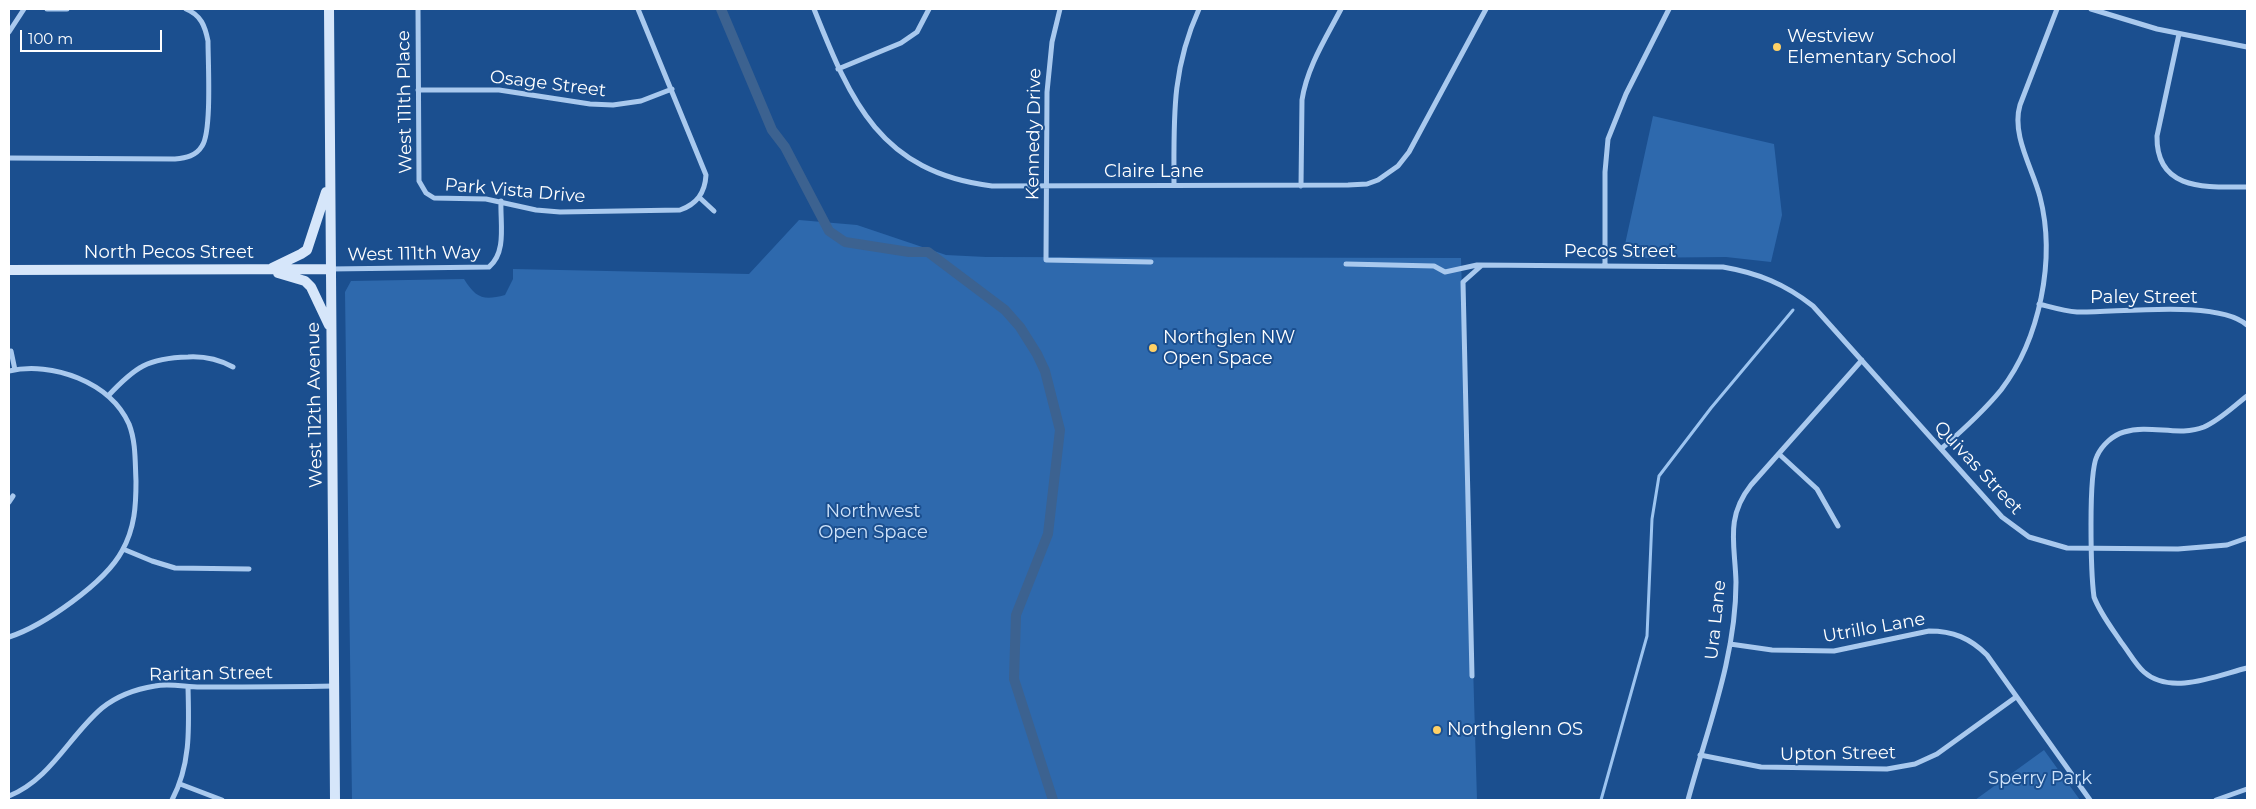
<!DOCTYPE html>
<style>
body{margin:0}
#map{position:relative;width:2256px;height:809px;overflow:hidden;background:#1b4f8f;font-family:Montserrat,sans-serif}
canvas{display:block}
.frame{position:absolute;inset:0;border:10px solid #fff;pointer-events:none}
.scale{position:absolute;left:20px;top:30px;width:142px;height:22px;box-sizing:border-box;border:2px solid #fff;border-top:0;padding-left:6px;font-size:15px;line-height:18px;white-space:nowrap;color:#fff;-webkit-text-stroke:4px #1b4f8f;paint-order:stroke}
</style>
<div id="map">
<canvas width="2256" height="809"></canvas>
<div class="frame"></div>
<div class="scale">100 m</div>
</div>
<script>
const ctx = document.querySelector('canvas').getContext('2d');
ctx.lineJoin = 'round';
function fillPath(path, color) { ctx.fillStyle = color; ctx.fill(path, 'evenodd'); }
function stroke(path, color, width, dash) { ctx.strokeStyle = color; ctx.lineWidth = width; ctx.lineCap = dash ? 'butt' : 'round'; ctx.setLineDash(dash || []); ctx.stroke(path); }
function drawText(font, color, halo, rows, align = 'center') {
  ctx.font = font + ' Montserrat,sans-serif'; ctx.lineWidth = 4; ctx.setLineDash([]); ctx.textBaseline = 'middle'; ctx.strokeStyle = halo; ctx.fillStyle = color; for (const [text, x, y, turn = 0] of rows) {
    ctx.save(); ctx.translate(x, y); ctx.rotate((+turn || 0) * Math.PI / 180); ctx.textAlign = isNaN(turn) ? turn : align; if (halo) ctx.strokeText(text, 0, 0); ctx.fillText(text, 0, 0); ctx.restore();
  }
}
const green = new Path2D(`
 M1653 116 1774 144 1782 215 1771 262 1726 257 1622 258Z
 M799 220 857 225 946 255 986 257 1461 258 1477 800H352L345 292 351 281 464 279C476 298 483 301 505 295L513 279V269L749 274Z
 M2044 750 2080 800H1975Z`);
const stream = new Path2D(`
 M1601 800 1647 636 1652 519 1659 476 1711 408 1793 310`);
const canal = new Path2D(`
 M721 9 772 130 785 147 829 231 845 242 909 252H928L1005 310 1020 327 1037 354 1045 371 1060 430 1048 534 1016 615 1014 679 1053 800`);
const street = new Path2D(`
 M47 9H67
 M418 9 419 181 426 193 434 198 486 199 536 210 560 212 680 210C697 204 705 193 706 175L638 9
 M814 9C851 102 880 172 992 186L1348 185 1367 184 1378 180 1398 166 1409 152 1486 9
 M1060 9 1052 42 1047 92 1046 260 1151 262
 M2091 9 2157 29 2247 47
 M9 32 24 9
 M2179 34 2157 136C2156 192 2208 187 2247 187
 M838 69 901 43 917 32 929 9
 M418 90H499L590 104 613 105 641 101 672 89
 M9 158 175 159C186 158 196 156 202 146 212 132 208 62 208 41 205 26 201 15 186 9
 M1174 185C1174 119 1171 71 1199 9
 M1301 186 1302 100C1307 67 1326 38 1341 9
 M700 198 714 211
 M1346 264 1434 266 1445 272 1477 265 1723 267C1758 273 1785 284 1813 306L2002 517 2029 537 2067 548 2178 549 2227 545 2247 538
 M1605 266V172L1608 139 1626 94 1669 9
 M330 269 489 267C507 252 500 223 501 201
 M2039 304C2051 307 2064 311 2077 312 2118 313 2217 299 2247 325
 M11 351 15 370
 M9 371C52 361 110 382 129 424 136 442 135 462 136 481 136 505 135 528 122 551 105 583 43 626 9 637
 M108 396C135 367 148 358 188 357 205 356 218 359 233 367
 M2247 396C2234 406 2220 420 2204 427 2179 437 2150 424 2124 432 2113 435 2102 445 2097 456 2088 474 2091 574 2094 597 2100 613 2111 627 2121 642 2129 652 2135 664 2144 672 2171 696 2218 675 2247 668
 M1941 449C1963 430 1983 412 2001 390 2040 339 2056 259 2040 197 2033 169 2011 135 2020 105L2057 9
 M1779 454 1817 489 1838 526
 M9 502 13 496
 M123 549 152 561 175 568 249 569
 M1730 644 1772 650 1834 651 1929 631C1953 631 1970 638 1987 655L2090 800
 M1472 676 1463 282 1481 266
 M1700 755 1761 767 1887 769 1915 764 1937 754 2016 697
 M180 784 222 800
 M9 796C51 779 69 736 102 708 117 696 136 689 155 686 169 683 186 687 200 687 245 687 290 687 334 686
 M172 800C191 764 189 727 188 687
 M1688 800C1707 729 1736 658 1736 582 1735 544 1725 518 1751 485L1862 360
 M2216 800 2247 789`);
const secondary = new Path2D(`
 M329 9 335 800
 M272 268 301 254 307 250 326 192
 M9 270 330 269
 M278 273 305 281 311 287 329 325`);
const markers = [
 [1777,47,5,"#ffd166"],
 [1153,348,5,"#ffd166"],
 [1437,730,5,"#ffd166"]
];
const poiNames = [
 ["Westview",1787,37],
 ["Elementary School",1787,58],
 ["Northglen NW",1163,338],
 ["Open Space",1163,359],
 ["Northglenn OS",1447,730]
];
const streetNames = [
 ["Osage Street",548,84,7],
 ["West 111th Place",405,102,-91],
 ["Kennedy Drive",1034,134,-89],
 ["Claire Lane",1154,172],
 ["Park Vista Drive",515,191,5],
 ["Pecos Street",1620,252],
 ["North Pecos Street",169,253],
 ["West 111th Way",414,254,-1],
 ["Paley Street",2144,298],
 ["West 112th Avenue",315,405,-91],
 ["Quivas Street",1978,468,47],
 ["Ura Lane",1716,620,-84],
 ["Utrillo Lane",1874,628,-10],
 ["Raritan Street",211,674,-1],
 ["Upton Street",1838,754,-1]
];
const parkNames = [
 ["Northwest",873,512],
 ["Open Space",873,533],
 ["Sperry Park",2040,779]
];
fillPath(green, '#2e69ad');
stroke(stream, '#9cc4f0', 3);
stroke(canal, '#3c6290', 10);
stroke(street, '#a9c9ee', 5);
stroke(secondary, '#d6e6fa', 10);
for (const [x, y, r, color] of markers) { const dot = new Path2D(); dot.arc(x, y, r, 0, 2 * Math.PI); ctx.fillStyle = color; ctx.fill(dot); stroke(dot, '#1b4f8f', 2); }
drawText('18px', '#fff', '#1b4f8f', poiNames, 'left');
drawText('18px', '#fff', '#1b4f8f', streetNames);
drawText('18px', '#cfe3fa', '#1b4f8f', parkNames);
</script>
